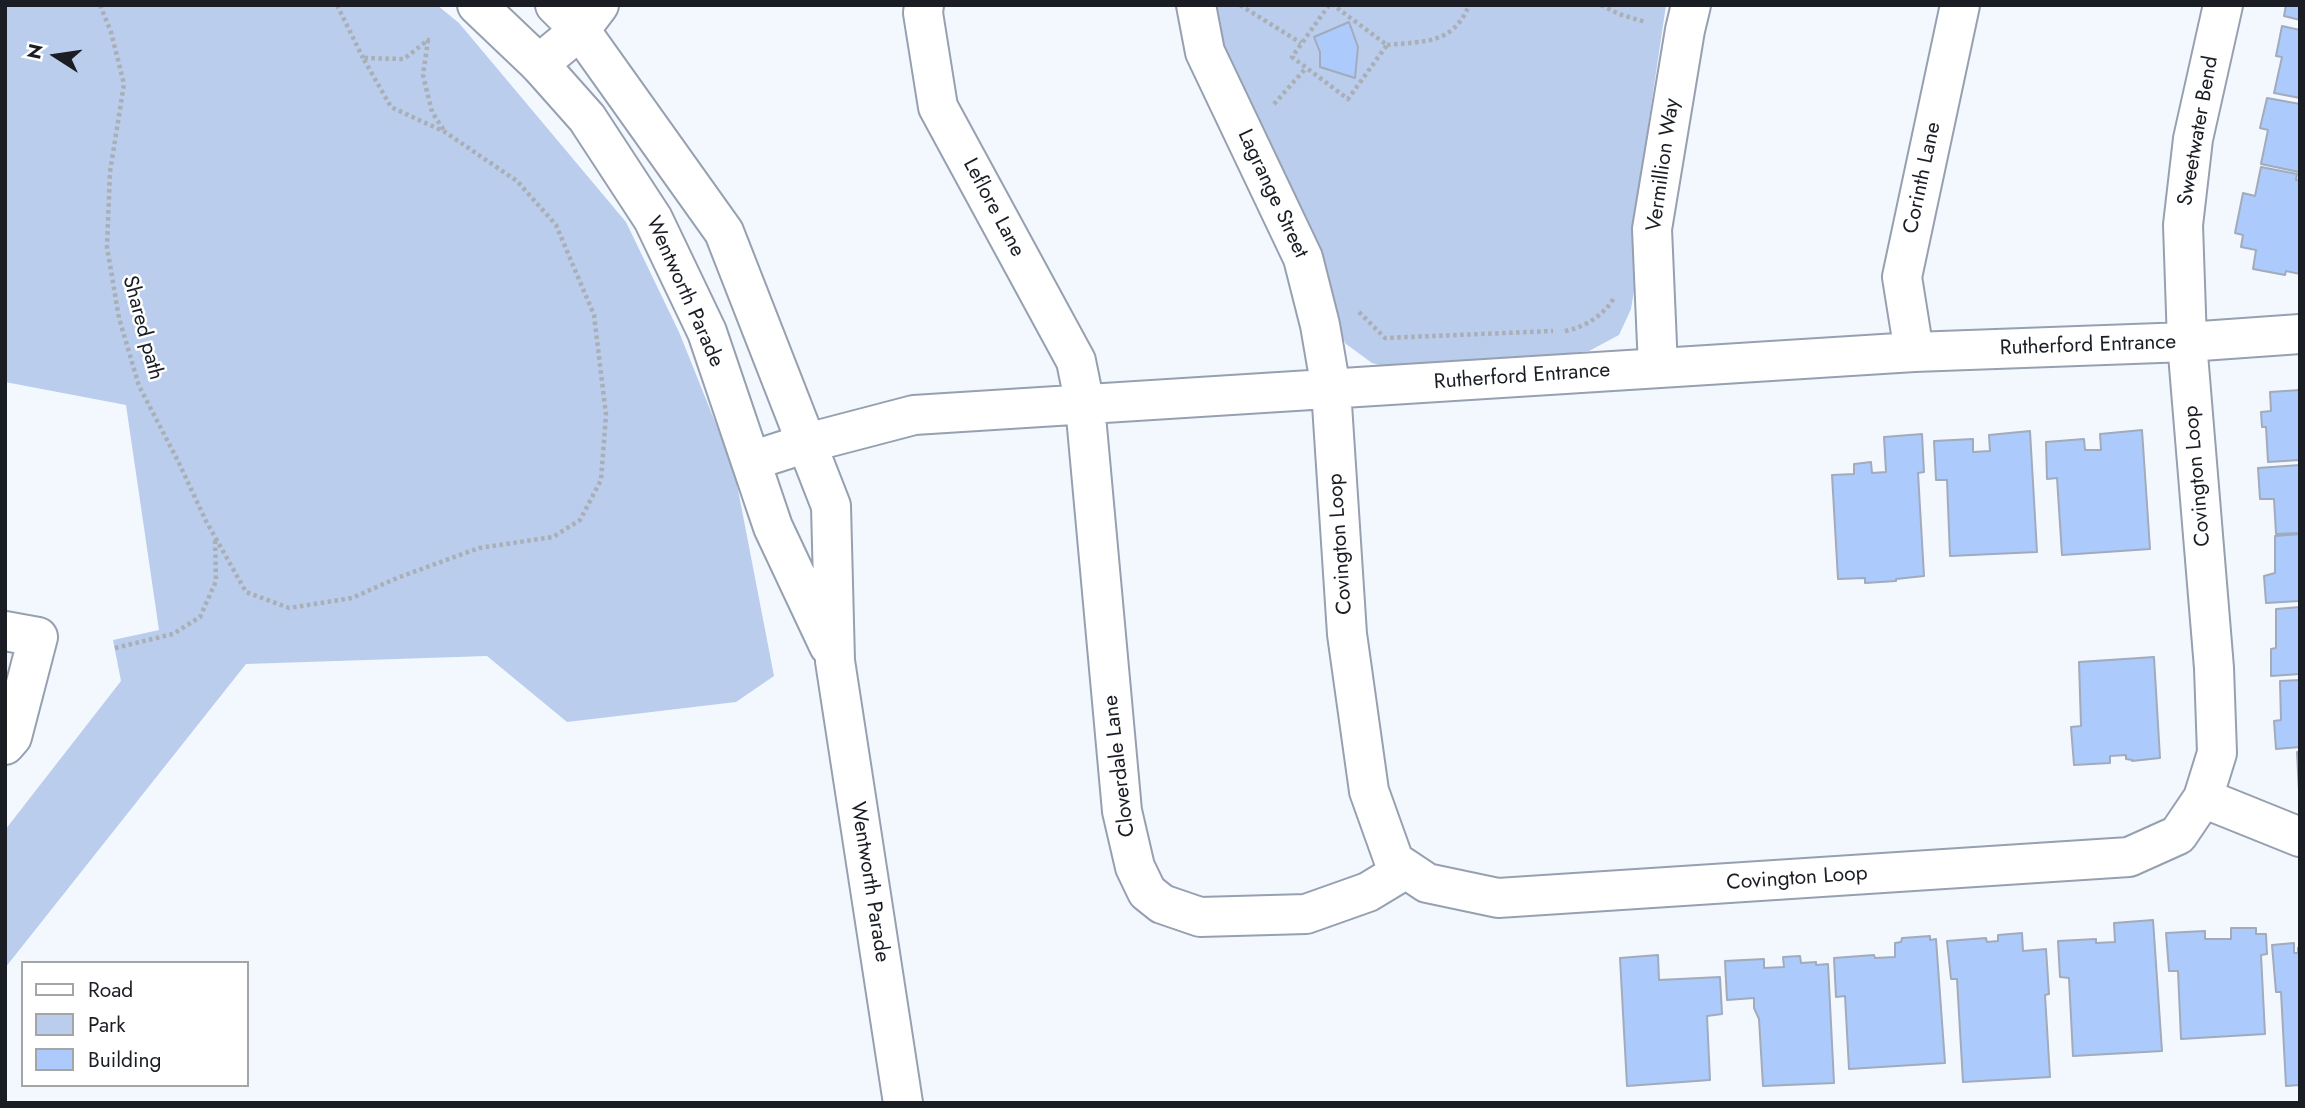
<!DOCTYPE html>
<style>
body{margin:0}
#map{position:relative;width:2305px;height:1108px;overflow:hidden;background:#f3f8ff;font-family:Jost,sans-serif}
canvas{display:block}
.frame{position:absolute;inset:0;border:7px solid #1a1e24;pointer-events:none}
.legend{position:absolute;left:21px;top:961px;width:228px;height:126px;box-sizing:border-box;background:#fff;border:2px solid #a3a5a7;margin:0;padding:9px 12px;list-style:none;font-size:21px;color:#1a1e24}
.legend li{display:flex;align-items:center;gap:14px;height:35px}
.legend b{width:35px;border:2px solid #a3a5a7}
.north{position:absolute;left:21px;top:21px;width:70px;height:70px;-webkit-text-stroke:5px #fff;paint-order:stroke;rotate:282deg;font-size:19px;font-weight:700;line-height:28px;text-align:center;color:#1a1e24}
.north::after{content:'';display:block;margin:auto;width:24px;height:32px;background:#1a1e24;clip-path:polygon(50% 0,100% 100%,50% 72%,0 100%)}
</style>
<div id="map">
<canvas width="2305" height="1108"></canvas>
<div class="frame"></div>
<ul class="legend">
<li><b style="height:9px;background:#fff"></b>Road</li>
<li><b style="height:19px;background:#bacdec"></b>Park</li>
<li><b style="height:19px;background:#accbfc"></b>Building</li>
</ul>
<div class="north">N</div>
</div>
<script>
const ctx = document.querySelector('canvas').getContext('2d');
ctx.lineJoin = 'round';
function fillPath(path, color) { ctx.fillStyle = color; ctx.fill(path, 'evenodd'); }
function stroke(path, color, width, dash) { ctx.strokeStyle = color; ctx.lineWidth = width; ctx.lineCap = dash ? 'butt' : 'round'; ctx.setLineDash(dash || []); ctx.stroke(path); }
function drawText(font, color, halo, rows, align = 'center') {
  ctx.font = font + ' Jost,sans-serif'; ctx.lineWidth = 5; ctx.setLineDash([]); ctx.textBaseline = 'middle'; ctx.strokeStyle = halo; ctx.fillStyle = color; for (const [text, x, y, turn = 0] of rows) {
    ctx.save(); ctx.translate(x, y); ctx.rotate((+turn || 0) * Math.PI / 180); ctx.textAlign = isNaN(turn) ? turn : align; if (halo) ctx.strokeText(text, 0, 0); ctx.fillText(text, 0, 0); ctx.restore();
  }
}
const green = new Path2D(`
 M5 5H437L459 23 626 222 679 332 734 469 774 676 736 702 567 722 487 656 246 664 5 968V830L121 681 113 640 159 630 126 405 5 382Z
 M1212 5H1666L1641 174 1638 266 1631 309 1619 335 1589 351 1408 373 1372 363 1346 344 1335 325 1220 52Z`);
const building = new Path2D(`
 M2286 5H2300V20L2284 16Z
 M1349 22 1358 47 1355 78 1320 67V52L1314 37Z
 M2282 26 2300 30V98L2274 93 2282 57 2276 56Z
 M2267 98 2300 104 2299 172 2261 164 2268 130 2260 128Z
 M2261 167 2297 174 2296 180 2300 181V274L2286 271 2285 275 2253 269 2256 250 2241 247 2243 235 2235 233 2243 193 2255 196Z
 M2300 390V460L2268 462 2266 427H2262L2261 412 2271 411 2270 392Z
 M2142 430 2150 549 2062 555 2057 478 2047 479 2046 442 2084 439 2085 450H2101L2100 434Z
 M2030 431 2037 552 1950 556 1947 480H1936L1934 441 1973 439V452L1990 451 1989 435Z
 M1922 434 1924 472 1918 473 1924 576 1896 579V581L1865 583V578L1838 579 1832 475 1854 474V464L1871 462 1872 473 1886 472 1884 437Z
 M2300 465V533L2276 534 2274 499H2260L2258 468Z
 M2300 534V601L2266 603 2264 576 2275 573V536Z
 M2300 607V674L2271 676V649L2276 648V609Z
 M2154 657 2160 758 2132 761V760L2126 759V755L2110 756V763L2074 765 2071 727 2081 726 2079 662Z
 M2300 680V747L2276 749 2274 721 2281 720 2280 681Z
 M2297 752H2300V791H2299Z
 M2153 920 2162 1051 2073 1056 2069 978 2060 977 2058 941 2096 939V943L2115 942 2114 923Z
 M2231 928H2256V934H2266L2267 954 2261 955 2265 1034 2181 1039 2178 971H2169L2166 933 2205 931V939H2231Z
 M2022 933 2023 951 2046 949 2049 994 2045 995 2050 1077 1963 1082 1957 979H1951L1947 941 1986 938 1987 942 1998 941V935Z
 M1930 936V940L1936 939 1945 1063 1849 1069 1845 996 1836 997 1834 958 1874 955 1875 958 1895 957V943L1901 942 1902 938Z
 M2294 943V953H2298V948L2300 947V1085L2286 1086 2281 992H2276L2272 945Z
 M1658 955 1659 980 1720 977 1722 1014 1707 1016 1710 1080 1627 1086 1620 958Z
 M1800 956 1801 963 1816 962V965L1828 964 1834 1083 1763 1086 1759 1019 1754 1008V998L1727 1000 1725 961 1764 959V968L1784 967 1783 957Z`);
const path = new Path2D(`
 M100 5 111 32 124 84 110 172 107 247 119 318 139 386 178 461 206 521 246 592 289 608 352 598 397 578 479 548 553 537 580 520 601 480 606 415 594 315 556 225 517 181 445 132 391 107 363 58 404 59 428 40 423 75 432 112 445 132
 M337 5 363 58
 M1240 5 1301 43
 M1329 5 1292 57 1348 99 1387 45 1333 5
 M1601 5 1619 14 1645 22
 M1387 45C1424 41 1453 45 1469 5
 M1274 104 1306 68
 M1359 312 1385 338 1553 331
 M1565 331C1585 327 1603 316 1614 298
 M115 648 173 634 200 617 216 581 215 537`);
const minor = new Path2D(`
 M924 5 923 13 938 107 1076 361 1085 405 1122 811 1135 867 1147 892 1162 904 1200 917 1306 914 1368 892 1406 869
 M1196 5 1205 52 1303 258 1320 325 1331 389 1347 634 1369 791 1394 861 1427 883 1498 898 2129 857 2178 835 2203 798 2217 753 2214 668 2187 342 2183 225 2193 139 2223 5
 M539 64 580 30 599 5
 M1914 352 1902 277 1960 5
 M1658 368 1652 229 1685 30 1691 5
 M751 461 807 443 914 415 1914 352 2187 342 2300 334
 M5 631 38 637 12 737 5 745
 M2203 798 2300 837`);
const tertiary = new Path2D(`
 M477 5 539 64 587 118 653 219 707 332 773 527 829 646
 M555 5 580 30 724 232 831 506 835 661 903 1103`);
const streetNames = [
 ["Sweetwater Bend",2199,131,-80],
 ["Vermillion Way",1664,165,-82],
 ["Corinth Lane",1923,178,-78],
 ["Lagrange Street",1272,194,65],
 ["Leflore Lane",993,208,62],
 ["Wentworth Parade",684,292,66],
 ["Shared path",142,328,75],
 ["Rutherford Entrance",2088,346,-2],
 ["Rutherford Entrance",1522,377,-4],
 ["Covington Loop",2198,476,-95],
 ["Covington Loop",1341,544,-94],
 ["Cloverdale Lane",1120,766,-97],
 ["Covington Loop",1797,879,-4],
 ["Wentworth Parade",869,882,81]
];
fillPath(green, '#bacdec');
fillPath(building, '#accbfc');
stroke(building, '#a1abbb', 2);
stroke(minor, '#96a0b0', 42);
stroke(tertiary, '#96a0b0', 42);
stroke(path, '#aaaeb5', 4.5, [3.5, 3.5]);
stroke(minor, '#fff', 38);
stroke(tertiary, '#fff', 38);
drawText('21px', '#1a1e24', '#fff', streetNames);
</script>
